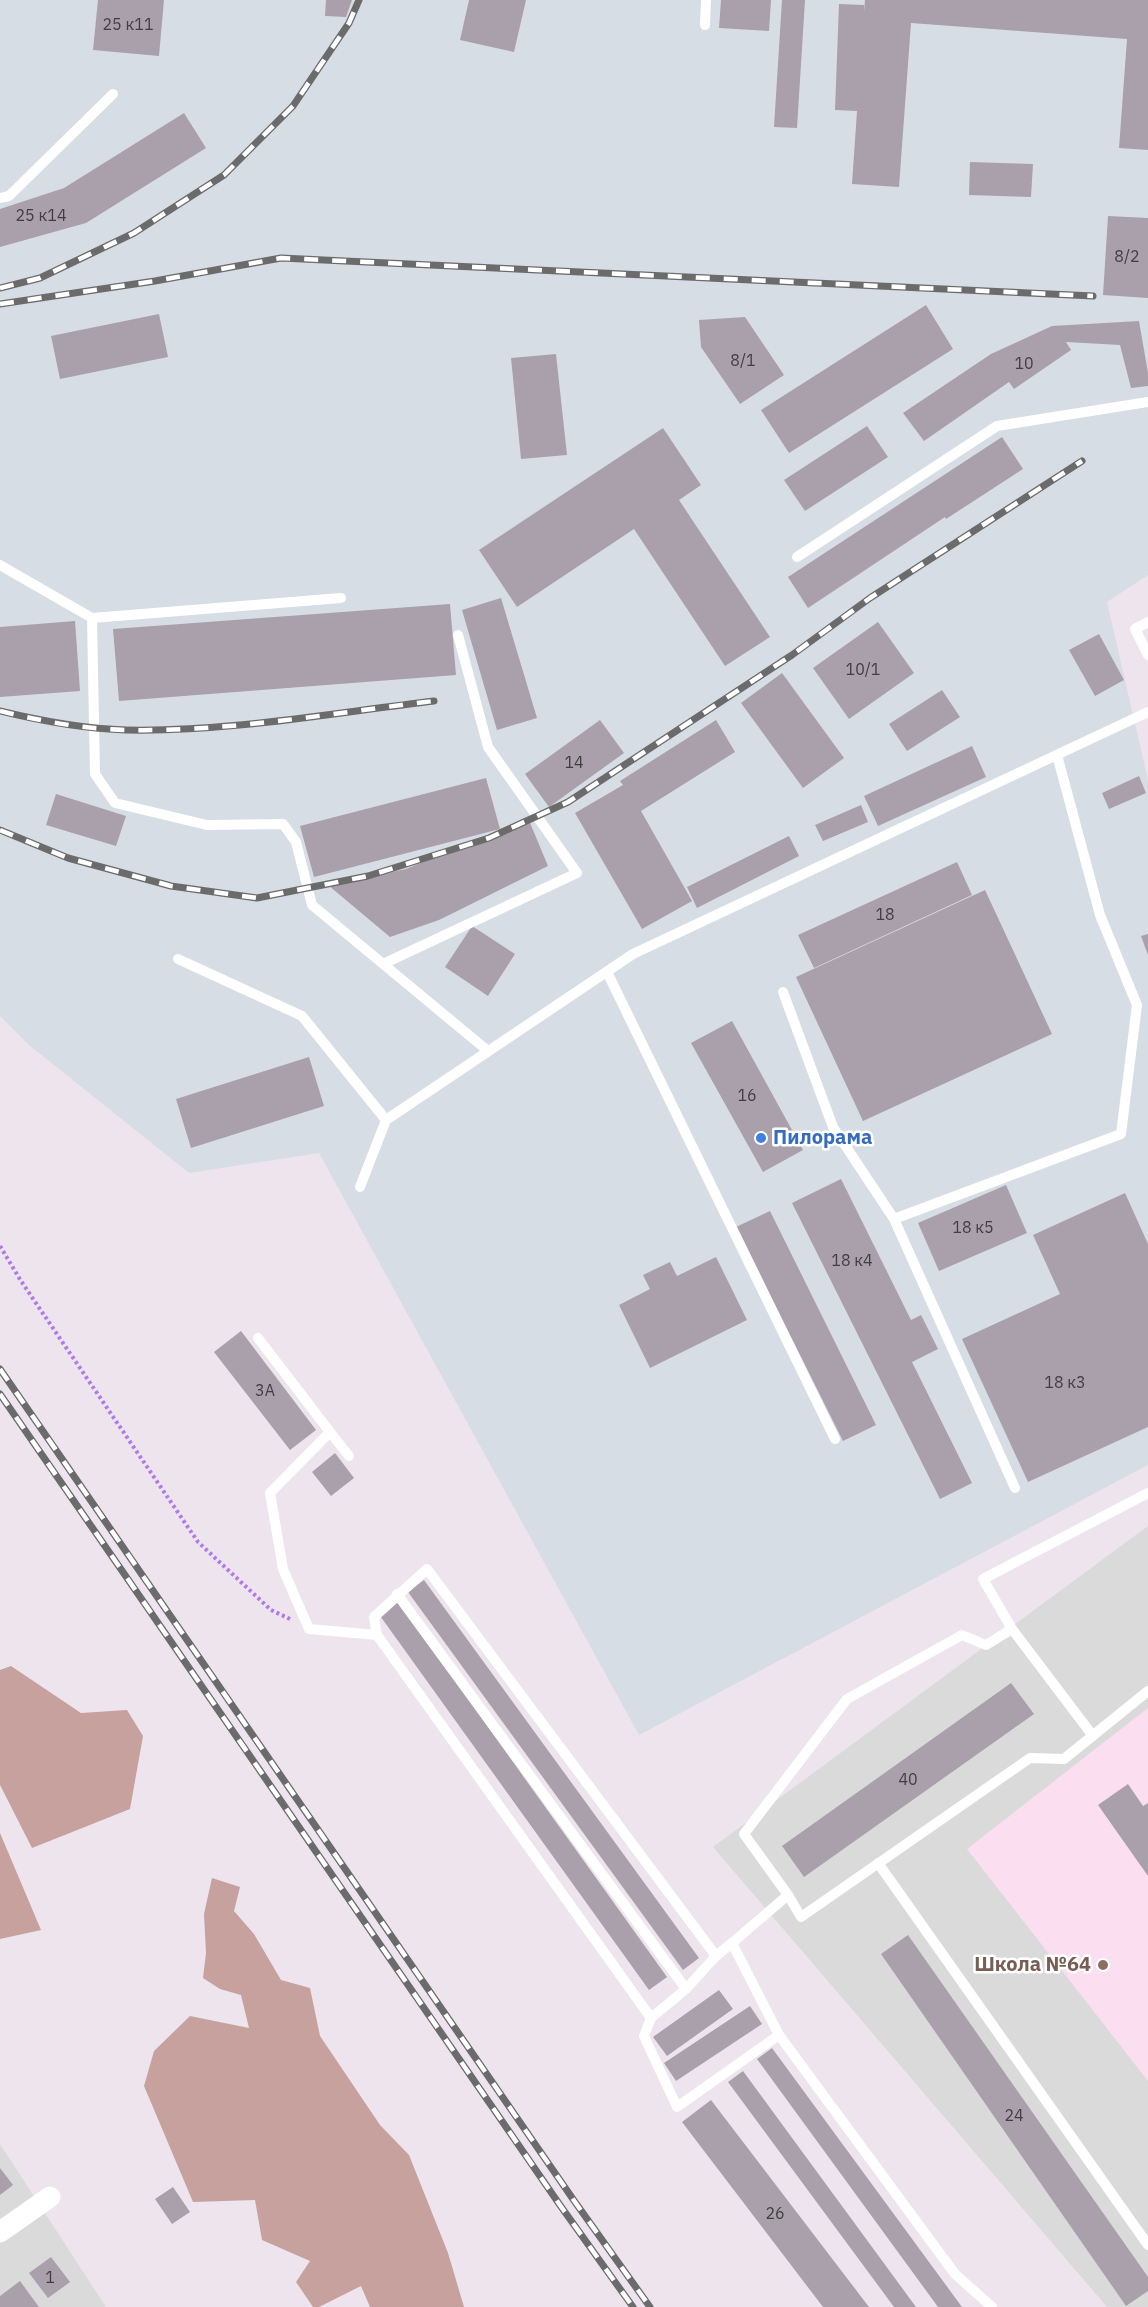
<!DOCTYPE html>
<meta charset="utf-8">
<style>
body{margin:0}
canvas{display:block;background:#ede4ed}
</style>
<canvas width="1148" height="2307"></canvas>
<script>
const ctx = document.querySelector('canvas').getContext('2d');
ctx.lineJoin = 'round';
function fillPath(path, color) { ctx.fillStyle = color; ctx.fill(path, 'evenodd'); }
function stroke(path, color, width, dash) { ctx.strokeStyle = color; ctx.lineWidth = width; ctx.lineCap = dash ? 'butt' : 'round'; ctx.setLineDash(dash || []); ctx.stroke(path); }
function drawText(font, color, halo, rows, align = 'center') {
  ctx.font = font + ' "IBM Plex Sans",sans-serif'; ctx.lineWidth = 5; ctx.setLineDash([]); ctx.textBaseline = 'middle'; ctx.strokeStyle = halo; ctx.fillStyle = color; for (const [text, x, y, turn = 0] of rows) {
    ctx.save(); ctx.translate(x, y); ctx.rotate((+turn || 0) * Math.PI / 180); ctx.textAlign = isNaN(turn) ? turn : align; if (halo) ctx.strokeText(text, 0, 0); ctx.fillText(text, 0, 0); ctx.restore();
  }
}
const residential = new Path2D(`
 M1148 1526V2307H1107L713 1847Z
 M0 2144 106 2307H0Z`);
const industrial = new Path2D(`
 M0 0H1148V575L1107 602 1148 780V1465L639 1735 319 1153 189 1173 29 1045 0 1016Z`);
const education = new Path2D(`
 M1148 1708V2081L967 1849Z`);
const forest = new Path2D(`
 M11 1666 81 1713 127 1710 143 1736 130 1809 32 1848 0 1785V1670Z
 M0 1833 41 1930 0 1939Z
 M212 1878 240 1887 234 1911 254 1934 281 1980 310 1988 320 2036 380 2125 409 2155 448 2253 464 2307H370L361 2286 319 2307H313L296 2282 310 2261 262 2240 255 2200 193 2202 144 2086 154 2051 190 2016 249 2028 241 1995 220 1989 203 1978 206 1953 204 1914Z`);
const building = new Path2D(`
 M98 0H164L159 56 93 50Z
 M326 0H352L346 17 325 16Z
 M469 0H526L514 52 460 40Z
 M721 0H771L769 31 719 28Z
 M782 0H805L797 128 774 127Z
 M865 0H1148V150L1119 148 1127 39 911 23 899 187 852 184 857 111 835 110 839 4 864 5V12Z
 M184 113 206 148 86 223 0 247V209L64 188Z
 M970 162 1033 164 1031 197 969 195Z
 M1108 216 1148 218V298L1103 295Z
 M926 305 953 349 789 453 761 410Z
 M159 314 168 357 60 379 51 336Z
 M745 317 784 375 740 404 701 347 699 320Z
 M1139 321 1148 373V386L1131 388 1120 345 1066 342 1071 350 1014 389 1009 382 924 441 903 413 991 354 1052 326Z
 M556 354 567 455 521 459 511 358Z
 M867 426 888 457 805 511 784 480Z
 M663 428 701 485 679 500 770 637 725 666 634 529 517 607 479 550Z
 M1002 437 1023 469 946 519 945 517 808 608 788 577Z
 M501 598 537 718 497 730 462 610Z
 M450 604 456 675 119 701 113 629Z
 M75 621 80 691 0 697V627Z
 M878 622 914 673 849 719 813 668Z
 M1099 634 1124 680 1095 696 1069 650Z
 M782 673 844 758 803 788 741 703Z
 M942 690 960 717 907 751 889 724Z
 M600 720 624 753 549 807 525 774Z
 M716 720 735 752 641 811 692 901 642 929 575 813 623 785 620 781Z
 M972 746 986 777 878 826 864 796Z
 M1139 776 1146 793 1109 809 1102 793Z
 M486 778 500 829 314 877 300 826Z
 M56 794 126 816 116 846 46 825Z
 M861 805 868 822 823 841 815 825Z
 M528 818 548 866 439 920 390 937 328 885 406 869Z
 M789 836 799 856 697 908 687 887Z
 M957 862 972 895 814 968 798 935Z
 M985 890 1052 1034 863 1121 796 977Z
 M472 926 515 954 488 996 445 967Z
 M1148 934V955L1141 936Z
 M732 1021 803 1150 763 1172 691 1043Z
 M309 1057 324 1106 191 1148 176 1099Z
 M841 1179 911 1320 921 1315 938 1349 912 1362 972 1483 940 1499 792 1203Z
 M1006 1185 1027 1233 939 1271 918 1223Z
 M1125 1193 1148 1244V1427L1028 1482 962 1339 1060 1294 1033 1235Z
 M770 1211 876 1425 843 1441 736 1227Z
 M716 1257 747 1320 650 1368 619 1305 650 1289 643 1275 670 1262 677 1276Z
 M241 1331 316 1430 290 1450 214 1352Z
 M335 1453 354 1478 331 1496 312 1472Z
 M424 1580 699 1958 683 1970 408 1592Z
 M397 1600 667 1977 649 1990 378 1613Z
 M1011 1683 1034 1714 804 1877 782 1846Z
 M1128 1784 1143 1806 1148 1803V1876L1098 1805Z
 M908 1935 1148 2277V2291L1126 2306 881 1954Z
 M719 1990 733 2009 667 2056 653 2037Z
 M750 2006 762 2024 676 2081 664 2063Z
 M772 2048 962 2307H938L757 2059Z
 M743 2071 916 2307H894L728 2082Z
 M711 2100 869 2307H823L682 2122Z
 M0 2168 13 2185 0 2195Z
 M173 2187 190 2212 172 2224 155 2199Z
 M51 2257 70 2282 48 2298 29 2273Z
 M20 2281 39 2307H0V2296Z`);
const path = new Path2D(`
 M0 1246 21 1281 198 1542 271 1610 290 1619`);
const service = new Path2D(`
 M705 25 706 0
 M0 198 9 196 113 94
 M797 557 997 426 1148 402
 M0 565 92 618 95 774 115 803 207 825 283 824 296 842 312 905 488 1051
 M92 618 341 598
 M1148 622 1135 629 1148 655
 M178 959 302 1016 386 1120
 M383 964 577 873 488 747 458 635
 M607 972 835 1439
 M783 992 833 1127 894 1219 1121 1134 1137 1005 1100 915 1057 755
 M360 1187 386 1120 633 954 1148 712
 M894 1219 1015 1488
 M258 1338 330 1432 270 1493 283 1569 309 1629 377 1635 651 2018 686 1989 716 1956
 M330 1432 349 1456
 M397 1594 686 1989
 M1012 1629 1093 1736
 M377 1635 374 1617 427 1569 716 1956 732 1943
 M878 1863 1148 2245
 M788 1895 801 1917 1030 1758 1064 1759 1148 1691
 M651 2018 644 2036 677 2107 779 2035
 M992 2307 955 2274 779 2035 732 1943 788 1895 744 1834 847 1699 962 1635 986 1645 1012 1629 983 1579 1148 1493`);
const minor = new Path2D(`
 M0 2232 50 2197`);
const rail = new Path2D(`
 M0 288 40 278 134 233 224 175 293 106 349 23 359 0
 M0 304 155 281 281 258 1093 296
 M0 711C41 721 83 729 126 730 229 732 332 713 434 701
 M0 830 68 858 171 886 257 898 368 876 489 838 568 802 792 655 870 598 1082 461
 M0 1369 575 2202 650 2307
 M0 1394 562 2208 633 2307`);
const markers = [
 [761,1138,6,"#3f7fe0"],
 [1103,1965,6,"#8d6e63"]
];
const numberNames = [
 ["25 к11",128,25],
 ["25 к14",41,216],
 ["8/2",1127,257],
 ["8/1",743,361],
 ["10",1024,364],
 ["10/1",863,670],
 ["14",574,763],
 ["18",885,915],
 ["16",747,1096],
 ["18 к5",973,1228],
 ["18 к4",852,1261],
 ["18 к3",1065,1383],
 ["3А",265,1391],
 ["40",908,1780],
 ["24",1014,2116],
 ["26",775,2214],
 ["1",50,2278]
];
const shopNames = [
 ["Пилорама",773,1138]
];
const educationNames = [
 ["Школа №64",1091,1965]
];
fillPath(residential, '#dadadb');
fillPath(industrial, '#d7dde5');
fillPath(education, '#fbdff0');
fillPath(forest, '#c7a19e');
fillPath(building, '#a9a0ab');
stroke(path, '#af7ae9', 4, [3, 3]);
stroke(service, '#fff', 10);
stroke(minor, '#fff', 21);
stroke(rail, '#6b6b6b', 7);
stroke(rail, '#fff', 4.5, [14]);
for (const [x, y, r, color] of markers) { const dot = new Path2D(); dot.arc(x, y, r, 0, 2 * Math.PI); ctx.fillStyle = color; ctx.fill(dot); stroke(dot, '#fff', 2); }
drawText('16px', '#403e40', null, numberNames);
drawText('bold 20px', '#366cbe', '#fff', shopNames, 'left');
drawText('bold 20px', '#785e54', '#fff', educationNames, 'right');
</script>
